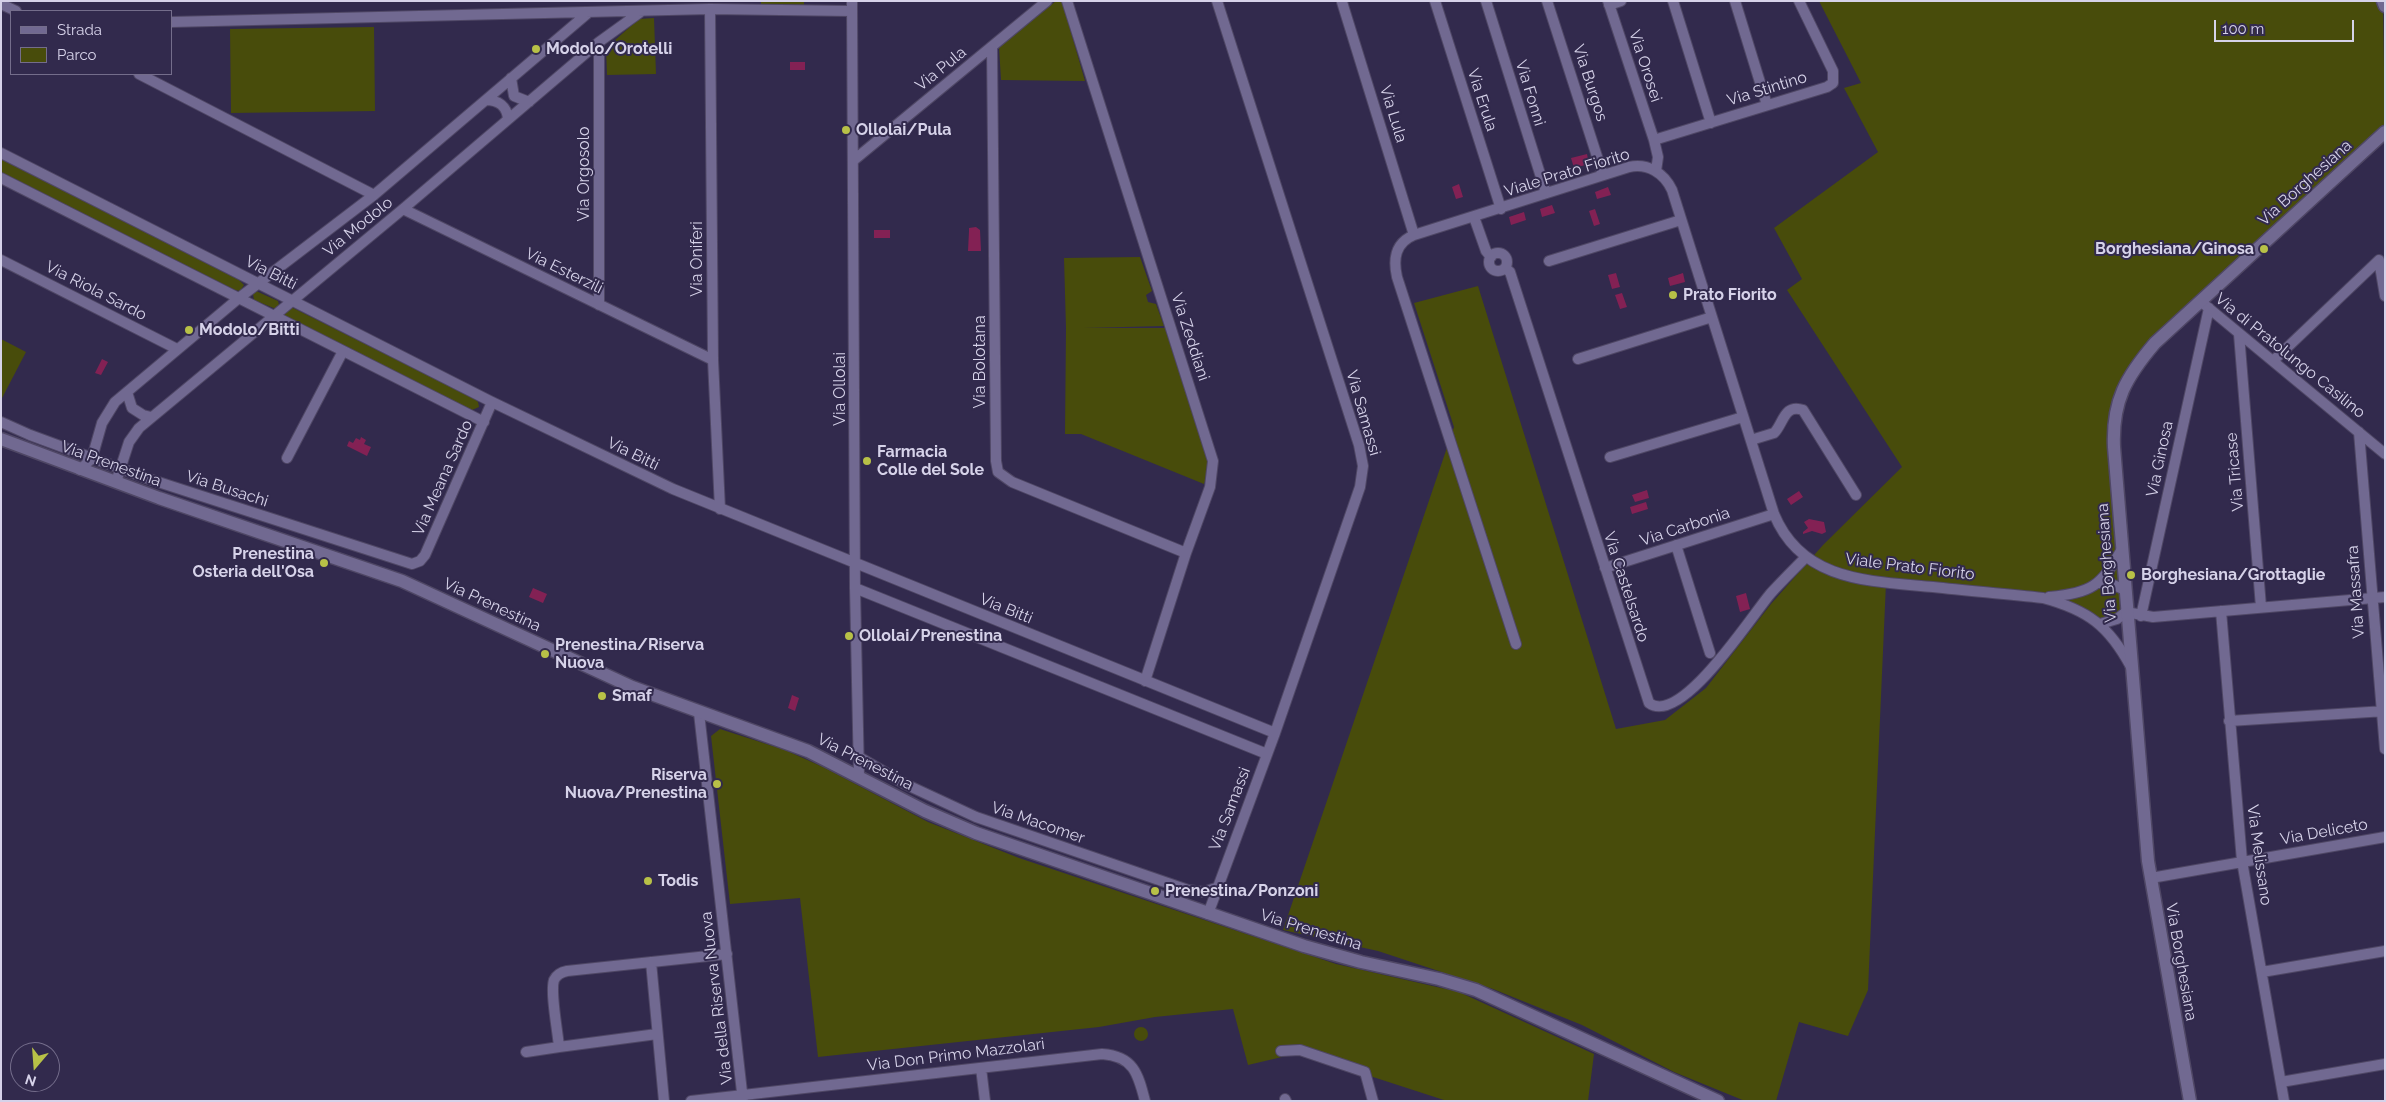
<!DOCTYPE html>
<style>
body{margin:0}
#map{position:relative;width:2386px;height:1102px;overflow:hidden;background:#322a4d;font-family:Raleway,sans-serif}
canvas{display:block}
.frame{position:absolute;inset:0;border:2px solid #d6d2e9;pointer-events:none}
.legend{position:absolute;left:10px;top:10px;width:162px;height:65px;box-sizing:border-box;background:#322a4d;border:1px solid #746d8b;margin:0;padding:6px 9px;list-style:none;font-size:15px;color:#d6d2e9}
.legend li{display:flex;align-items:center;gap:10px;height:25px}
.legend b{width:25px;border:1px solid #746d8b}
.north{position:absolute;left:10px;top:1042px;width:50px;height:50px;box-sizing:border-box;background:#322a4d;border:1px solid #746d8b;border-radius:50%;rotate:198deg;font-size:14px;font-weight:700;line-height:20px;text-align:center;color:#d6d2e9}
.north::after{content:'';display:block;margin:auto;width:18px;height:22px;background:#b8c147;clip-path:polygon(50% 0,100% 100%,50% 72%,0 100%)}
.scale{position:absolute;left:2214px;top:20px;width:140px;height:22px;box-sizing:border-box;border:2px solid #d6d2e9;border-top:0;padding-left:6px;font-size:15px;line-height:18px;white-space:nowrap;color:#d6d2e9;-webkit-text-stroke:4px #322a4d;paint-order:stroke}
</style>
<div id="map">
<canvas width="2386" height="1102"></canvas>
<div class="frame"></div>
<ul class="legend">
<li><b style="height:6px;background:#716991"></b>Strada</li>
<li><b style="height:14px;background:#484c0b"></b>Parco</li>
</ul>
<div class="north">N</div>
<div class="scale">100 m</div>
</div>
<script>
const ctx = document.querySelector('canvas').getContext('2d');
ctx.lineJoin = 'round';
function fillPath(path, color) { ctx.fillStyle = color; ctx.fill(path, 'evenodd'); }
function stroke(path, color, width, dash) { ctx.strokeStyle = color; ctx.lineWidth = width; ctx.lineCap = dash ? 'butt' : 'round'; ctx.setLineDash(dash || []); ctx.stroke(path); }
function drawText(font, color, halo, rows, align = 'center') {
  ctx.font = font + ' Raleway,sans-serif'; ctx.lineWidth = 4; ctx.setLineDash([]); ctx.textBaseline = 'middle'; ctx.strokeStyle = halo; ctx.fillStyle = color; for (const [text, x, y, turn = 0] of rows) {
    ctx.save(); ctx.translate(x, y); ctx.rotate((+turn || 0) * Math.PI / 180); ctx.textAlign = isNaN(turn) ? turn : align; if (halo) ctx.strokeText(text, 0, 0); ctx.fillText(text, 0, 0); ctx.restore();
  }
}
const green = new Path2D(`
 M761 1H804V5L761 4Z
 M1056 1H1062L1085 81 1001 80 999 47Z
 M1819 1H2383L2385 132 2160 338 2116 410 2126 612 2097 621 2043 598 1886 583 1868 990 1848 1036 1799 1022 1776 1101H1745L1674 1072 1582 1025 1493 989 1378 951 1283 930 1454 427 1414 303 1478 286 1616 729 1665 720 1706 688 1771 604 1823 545 1902 467 1787 290 1802 279 1774 228 1878 152 1844 88 1861 83Z
 M654 18 656 74 607 75 606 48 639 19Z
 M374 27 375 111 231 113 230 29Z
 M1 159 239 280 244 285 240 291 235 290 1 172Z
 M1140 257 1152 291 1146 295 1148 302 1156 304 1164 326 1084 328H1165L1210 468 1204 484 1081 434H1065L1066 328 1064 258Z
 M256 291 278 301 279 305 276 309 254 300 253 294Z
 M291 307 475 399 478 402 479 407 472 410 468 409 284 316 283 314Z
 M1 339 26 352 1 400Z
 M720 729 785 750 823 767 928 822 1019 858 1336 964 1459 992 1594 1054 1588 1101H1447L1299 1053 1248 1065 1233 1009 1155 1017 1099 1027 818 1057 800 898 730 904 711 736Z
 M1134 1034a7 7 0 1 1 14 0a7 7 0 1 1-14 0Z`);
const water = new Path2D(`
 M790 62H805V70H790Z
 M1587 154 1589 164 1574 168 1571 158Z
 M1459 184 1463 197 1456 199 1452 187Z
 M1608 187 1611 195 1597 199 1595 192Z
 M1552 205 1555 213 1542 217 1540 209Z
 M1595 209 1600 224 1594 226 1589 211Z
 M1524 212 1526 220 1511 225 1509 217Z
 M976 227 980 230 981 251H968L969 231V228Z
 M874 230H890V238H874Z
 M1616 273 1620 287 1612 289 1608 275Z
 M1683 273 1685 282 1670 286 1668 278Z
 M1622 293 1627 307 1620 309 1615 295Z
 M102 359 108 362 101 375 95 373Z
 M361 437 366 440 364 444 371 447 367 456 347 446 349 441 353 443 356 438 360 440Z
 M1647 490 1649 498 1635 502 1632 495Z
 M1799 491 1803 497 1791 505 1787 499Z
 M1646 502 1648 509 1632 514 1630 507Z
 M1809 519 1824 522 1826 532 1822 534 1812 531 1803 534V532L1808 528 1804 522Z
 M533 588 547 594 543 603 529 597Z
 M1746 593 1750 609 1740 612 1736 596Z
 M792 695 799 698 795 711 788 708Z`);
const minor = new Path2D(`
 M852 1 855 588 859 776
 M1067 1 1213 461 1210 487 1186 553 1145 681
 M1435 1 1501 209
 M1486 1 1546 193
 M1547 1 1603 175
 M1608 1 1654 140
 M1673 1 1711 123
 M1735 1 1767 105
 M1342 2 1414 235
 M1 4 16 11
 M1609 5 1621 1
 M710 9 713 360 720 509
 M171 22 710 9 851 11
 M599 42V305
 M992 47 996 461 998 472 1012 482 1186 553
 M139 74 374 195
 M511 78 514 96 529 102
 M486 100C498 100 507 106 508 119
 M1 153 490 401 673 489 1275 733
 M854 160 1047 1
 M1656 171 1658 157 1654 140 1827 87 1833 83V71L1799 1
 M1 178 484 422
 M403 209 713 360
 M1474 217 1486 251 1491 257
 M1489 262a9 9 0 1 1 18 0a9 9 0 1 1-18 0Z
 M1 260 177 349
 M1549 261 1681 220
 M1505 268 1510 272 1649 703C1681 727 1752 615 1771 593 1782 581 1794 569 1806 557
 M2205 305 2385 454
 M2239 334 2261 607
 M1578 359 1712 317
 M2273 361 2379 260 2385 296
 M127 392 132 408 143 415 151 417
 M1 422 30 435 149 479 412 564 420 561 425 555 492 402
 M2359 432 2385 749
 M1751 440 1774 433C1783 425 1784 403 1803 410L1856 495
 M1610 457 1743 417
 M287 458 343 351
 M80 470 92 458 102 423 115 402 239 298 374 195 588 13
 M116 482 129 442 139 428 403 209 599 42 642 11
 M1676 545 1710 653
 M1605 568 1774 514
 M2099 583H2109L2125 590
 M855 588 1267 754
 M2049 597C2093 592 2100 587 2122 549
 M2221 611 2242 861 2284 1101
 M2141 616 2209 308
 M2100 624 2117 619 2126 612 2153 617 2385 597
 M1516 644 1397 277C1393 259 1395 243 1414 235L1629 167C1648 163 1664 173 1672 190L1774 514C1802 582 1870 581 1933 587 1970 591 2007 594 2043 598 2088 610 2109 626 2131 667
 M699 713 743 1101
 M2229 721 2385 711
 M859 757 905 784 976 817 1188 890 1203 892 1216 888
 M2151 878 2385 837
 M1208 914 1275 733 1360 487 1363 466 1359 445 1217 1
 M651 962 664 1101
 M2262 972 2385 951
 M657 1034 559 1047C558 1033 550 992 554 980 557 974 562 972 567 971L727 954
 M1281 1051 1300 1050 1365 1072 1373 1101
 M526 1052 559 1047
 M981 1068 985 1101
 M2281 1082 2385 1064
 M1285 1099 1286 1101
 M691 1101 1102 1054C1133 1056 1138 1073 1145 1101`);
const tertiary = new Path2D(`
 M2383 1 2385 6
 M2190 1101 2148 861 2114 447C2112 401 2126 377 2155 343L2385 132`);
const secondary = new Path2D(`
 M1 439 159 498 402 581 632 687 808 751 925 811 976 833 1304 946 1361 962 1439 979 1476 990 1718 1101`);
const markers = [
 [536,49,5,"#b8c147"],
 [846,130,5,"#b8c147"],
 [2264,249,5,"#b8c147"],
 [1673,295,5,"#b8c147"],
 [189,330,5,"#b8c147"],
 [867,461,5,"#b8c147"],
 [324,563,5,"#b8c147"],
 [2131,575,5,"#b8c147"],
 [849,636,5,"#b8c147"],
 [545,654,5,"#b8c147"],
 [602,696,5,"#b8c147"],
 [717,784,5,"#b8c147"],
 [648,881,5,"#b8c147"],
 [1155,891,5,"#b8c147"]
];
const poiNames = [
 ["Modolo/Orotelli",546,49],
 ["Ollolai/Pula",856,130],
 ["Borghesiana/Ginosa",2254,249,"right"],
 ["Prato Fiorito",1683,295],
 ["Modolo/Bitti",199,330],
 ["Farmacia",877,452],
 ["Colle del Sole",877,470],
 ["Prenestina",314,554,"right"],
 ["Osteria dell'Osa",314,572,"right"],
 ["Borghesiana/Grottaglie",2141,575],
 ["Ollolai/Prenestina",859,636],
 ["Prenestina/Riserva",555,645],
 ["Nuova",555,663],
 ["Smaf",612,696],
 ["Riserva",707,775,"right"],
 ["Nuova/Prenestina",707,793,"right"],
 ["Todis",658,881],
 ["Prenestina/Ponzoni",1165,891]
];
const streetNames = [
 ["Via Orosei",1645,66,72],
 ["Via Pula",941,69,-39],
 ["Via Burgos",1590,83,72],
 ["Via Stintino",1767,89,-17],
 ["Via Fonni",1530,93,73],
 ["Via Erula",1482,100,72],
 ["Via Lula",1393,114,73],
 ["Viale Prato Fiorito",1567,173,-17],
 ["Via Orgosolo",584,174,-90],
 ["Via Borghesiana",2305,183,-42],
 ["Via Modolo",358,227,-39],
 ["Via Oniferi",697,259,-90],
 ["Via Esterzili",564,271,26],
 ["Via Bitti",271,273,27],
 ["Via Riola Sardo",96,291,27],
 ["Via Zeddiani",1190,337,72],
 ["Via di Pratolungo Casilino",2290,356,39],
 ["Via Bolotana",980,362,-90],
 ["Via Ollolai",840,389,-90],
 ["Via Samassi",1363,413,74],
 ["Via Bitti",633,454,26],
 ["Via Ginosa",2160,459,-78],
 ["Via Prenestina",111,464,20],
 ["Via Tricase",2235,472,-95],
 ["Via Meana Sardo",443,478,-66],
 ["Via Busachi",227,489,18],
 ["Via Carbonia",1685,527,-18],
 ["Via Borghesiana",2107,563,-94],
 ["Viale Prato Fiorito",1910,567,7],
 ["Via Castelsardo",1626,587,72],
 ["Via Massafra",2356,592,-94],
 ["Via Prenestina",492,605,25],
 ["Via Bitti",1006,609,22],
 ["Via Prenestina",865,762,27],
 ["Via Samassi",1230,809,-69],
 ["Via Macomer",1038,823,19],
 ["Via Deliceto",2324,832,-10],
 ["Via Melissano",2259,855,82],
 ["Via Prenestina",1311,930,17],
 ["Via Borghesiana",2181,962,80],
 ["Via della Riserva Nuova",717,998,-97],
 ["Via Don Primo Mazzolari",956,1055,-7]
];
fillPath(green, '#484c0b');
fillPath(water, '#832154');
stroke(minor, '#4f4765', 12);
stroke(tertiary, '#4f4765', 15);
stroke(secondary, '#4f4765', 15);
stroke(minor, '#716991', 10);
stroke(tertiary, '#716991', 12);
stroke(secondary, '#716991', 12);
for (const [x, y, r, color] of markers) { const dot = new Path2D(); dot.arc(x, y, r, 0, 2 * Math.PI); ctx.fillStyle = color; ctx.fill(dot); stroke(dot, '#322a4d', 2); }
drawText('bold 16px', '#d6d2e9', '#322a4d', poiNames, 'left');
drawText('16px', '#d6d2e9', '#322a4d', streetNames);
</script>
